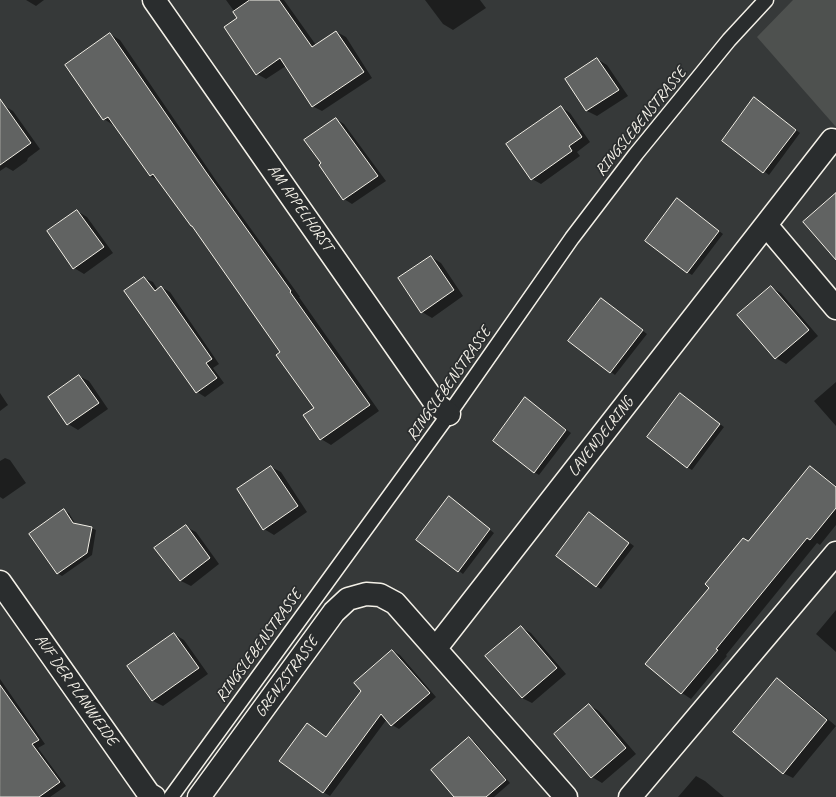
<!DOCTYPE html>
<style>
body{margin:0}
canvas{display:block;background:#363939}
</style>
<canvas width="836" height="797"></canvas>
<script>
const ctx = document.querySelector('canvas').getContext('2d');
ctx.lineJoin = 'round';
function fillPath(path, color) { ctx.fillStyle = color; ctx.fill(path, 'evenodd'); }
function stroke(path, color, width, dash) { ctx.strokeStyle = color; ctx.lineWidth = width; ctx.lineCap = dash ? 'butt' : 'round'; ctx.setLineDash(dash || []); ctx.stroke(path); }
function drawText(font, color, halo, rows, align = 'center') {
  ctx.font = font + ' Caveat,sans-serif'; ctx.lineWidth = 3.5; ctx.setLineDash([]); ctx.textBaseline = 'middle'; ctx.strokeStyle = halo; ctx.fillStyle = color; for (const [text, x, y, turn = 0] of rows) {
    ctx.save(); ctx.translate(x, y); ctx.rotate((+turn || 0) * Math.PI / 180); ctx.textAlign = isNaN(turn) ? turn : align; if (halo) ctx.strokeText(text, 0, 0); ctx.fillText(text, 0, 0); ctx.restore();
  }
}
const green = new Path2D(`
 M793 0H836V127L757 37Z`);
const shadow = new Path2D(`
 M26 0H44L36 6Z
 M226 0H284L316 45 337 32 346 37 372 78 322 111 312 106 286 66 266 79 257 74 239 18Z
 M425 0H480L486 8 453 30 443 24Z
 M110 34 120 40 215 179 300 297H299L379 411 331 445 321 439 305 415 315 408 282 352 193 227 160 181 150 176 115 124 113 125 104 119Z
 M597 59 607 65 628 96 597 116 587 111 566 79Z
 M759 101 800 133 769 175 723 141Z
 M3 105 13 111 40 149 28 158 27 161 13 171 6 167 0 171V107Z
 M561 107 570 113 590 142 577 152 580 156 541 184 532 179Z
 M336 119 344 124 386 181 352 204 344 199 322 164Z
 M678 199 682 202 723 234 692 275 687 272Z
 M77 211 87 217 113 253 84 274 74 268Z
 M431 257 441 263 463 296 432 318 422 312Z
 M144 278 153 282 158 290 161 287 170 292 219 364 213 368 224 383 205 397 197 392Z
 M771 287 781 293 818 336 786 364 776 358 739 315Z
 M606 302 647 334 615 375 570 341Z
 M79 376 89 381 108 409 78 430 68 424Z
 M836 382V426L814 401Z
 M0 393 8 405 0 411Z
 M680 394 724 427 692 470 687 467Z
 M530 401 571 433 539 475 534 472Z
 M5 458 10 460 26 483 3 499 0 497V461Z
 M271 467 281 472 307 512 274 535 264 529Z
 M810 467 820 473 836 486V525L820 545 817 543 726 655 727 656 691 699 682 693 749 542Z
 M453 500 494 533 463 574 459 571Z
 M64 511 69 513 76 525 91 528 96 530 92 555 62 576 57 573Z
 M589 513 634 546 601 589 596 586Z
 M186 527 196 532 219 564 191 586 181 581 156 548Z
 M836 610V652L816 634Z
 M521 627 531 633 566 674 532 703 522 698Z
 M174 634 184 640 208 674 163 706 153 701 128 666Z
 M393 651 400 655 436 697 399 729 392 725 387 719 330 796 323 792 326 737Z
 M0 679 45 744 38 748 66 786 50 797H0Z
 M777 679 787 685 836 726 793 778 783 773Z
 M589 705 599 711 636 754 602 783 592 777Z
 M469 739 474 741 510 783 494 797H455Z
 M696 776 705 781 724 797H678Z`);
const building = new Path2D(`
 M250 0H279L312 47 336 31 364 72 312 107 280 58 256 75 224 27 237 18 233 12Z
 M110 33 206 172 291 291 290 292 370 405 320 440 303 415 314 408 276 355 280 352 192 226H191L153 174 150 176 108 117 103 120 65 65Z
 M597 58 619 90 586 111 565 79Z
 M754 97 796 130 763 173 722 141Z
 M0 99 31 143 0 165Z
 M561 106 582 137 569 146 572 151 531 180 506 144Z
 M336 118 378 176 343 200 319 165 321 163 304 140Z
 M836 193V260L803 222Z
 M677 198 719 231 687 273 645 241Z
 M77 210 104 247 73 269 47 231Z
 M431 256 454 290 421 313 398 278Z
 M144 277 155 291 161 286 212 359 206 363 217 378 196 393 124 291Z
 M771 286 809 330 775 359 737 315Z
 M601 298 643 330 610 373 568 341Z
 M79 375 99 403 67 425 48 397Z
 M680 393 720 424 687 468 647 437Z
 M525 397 566 430 534 473 493 441Z
 M271 466 298 506 263 530 237 489Z
 M810 466 836 487V508L810 540 807 538 716 649 718 650 681 694 645 664 709 588 705 584 743 538 748 541Z
 M449 496 490 529 458 572 416 540Z
 M64 509 73 523 92 527 87 553 57 574 29 534Z
 M589 512 629 543 596 587 556 556Z
 M186 525 210 558 180 581 154 548Z
 M521 626 557 668 522 698 485 656Z
 M174 633 199 668 152 701 127 666Z
 M392 650 430 693 391 726 381 714 323 793 279 761 307 723 326 737 361 691 354 683Z
 M777 678 827 720 783 774 733 732Z
 M0 685 39 740 32 744 60 782 39 797H0Z
 M589 704 626 748 591 778 554 734Z
 M469 737 506 780 486 797H454L431 770Z`);
const lane = new Path2D(`
 M171 797 449 414 572 238 636 154 729 40 766 0`);
const street = new Path2D(`
 M154 0 436 404 449 414
 M766 225 836 308
 M0 582 149 794 154 797
 M436 648 832 140
 M199 797 334 612 348 599 366 594 380 595 395 603 566 797
 M630 797 836 553`);
const streetNames = [
 ["RINGSLEBENSTRASSE",641,122,-51],
 ["AM APPELHORST",300,208,55],
 ["RINGSLEBENSTRASSE",449,384,-55],
 ["LAVENDELRING",601,437,-52],
 ["RINGSLEBENSTRASSE",259,646,-54],
 ["GRENZSTRASSE",287,677,-54],
 ["AUF DER PLANWEIDE",76,690,55]
];
fillPath(green, '#4e514f');
fillPath(shadow, '#0007');
fillPath(building, '#616362');
stroke(building, '#f4f1e8', 1);
stroke(lane, '#f4f1e8', 17);
stroke(street, '#f4f1e8', 25);
stroke(lane, '#2a2d2e', 14);
stroke(street, '#2a2d2e', 22);
drawText('16px', '#f4f1e8', '#2a2d2e', streetNames);
</script>
